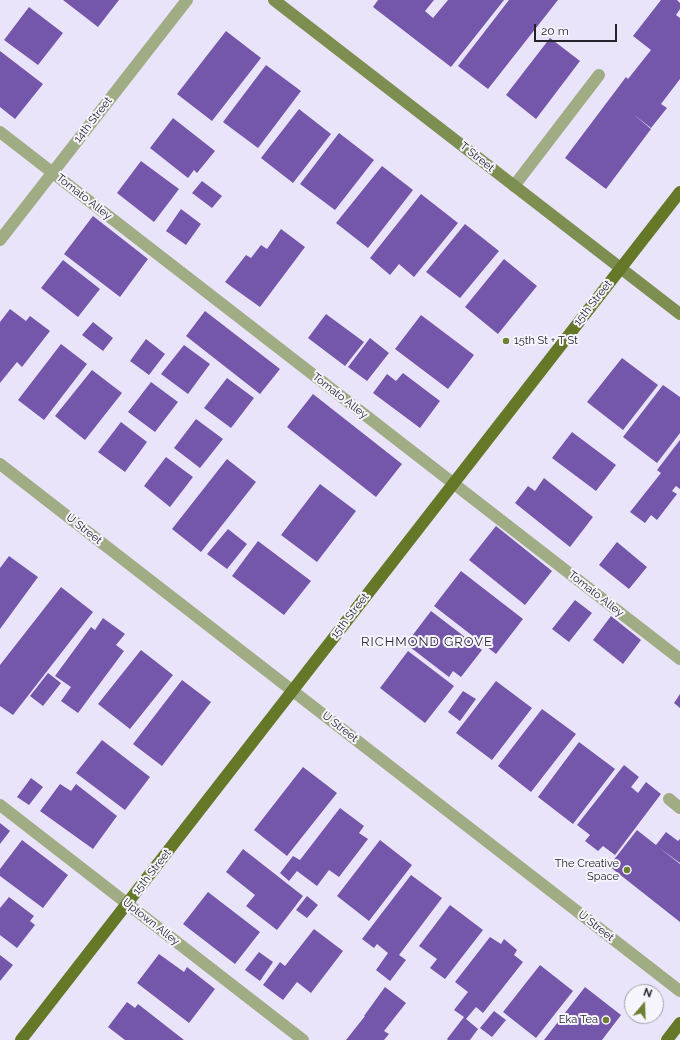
<!DOCTYPE html>
<style>
body{margin:0}
#map{position:relative;width:680px;height:1040px;overflow:hidden;background:#eae4fa;font-family:Raleway,sans-serif}
canvas{display:block}
.north{position:absolute;left:624px;top:984px;width:40px;height:40px;box-sizing:border-box;background:#f6f4fc;border:1px solid #a2a0a8;border-radius:50%;rotate:19deg;font-size:11px;font-weight:700;line-height:16px;text-align:center;color:#25232a}
.north::after{content:'';display:block;margin:auto;width:14px;height:18px;background:#6d8031;clip-path:polygon(50% 0,100% 100%,50% 72%,0 100%)}
.scale{position:absolute;left:534px;top:24px;width:83px;height:18px;box-sizing:border-box;border:2px solid #25232a;border-top:0;padding-left:5px;font-size:12px;line-height:14px;white-space:nowrap;color:#25232a;-webkit-text-stroke:3px #f6f4fc;paint-order:stroke}
</style>
<div id="map">
<canvas width="680" height="1040"></canvas>
<div class="north">N</div>
<div class="scale">20 m</div>
</div>
<script>
const ctx = document.querySelector('canvas').getContext('2d');
ctx.lineJoin = 'round';
function fillPath(path, color) { ctx.fillStyle = color; ctx.fill(path, 'evenodd'); }
function stroke(path, color, width, dash) { ctx.strokeStyle = color; ctx.lineWidth = width; ctx.lineCap = dash ? 'butt' : 'round'; ctx.setLineDash(dash || []); ctx.stroke(path); }
function drawText(font, color, halo, rows, align = 'center') {
  ctx.font = font + ' Raleway,sans-serif'; ctx.lineWidth = 4; ctx.setLineDash([]); ctx.textBaseline = 'middle'; ctx.strokeStyle = halo; ctx.fillStyle = color; for (const [text, x, y, turn = 0] of rows) {
    ctx.save(); ctx.translate(x, y); ctx.rotate((+turn || 0) * Math.PI / 180); ctx.textAlign = isNaN(turn) ? turn : align; if (halo) ctx.strokeText(text, 0, 0); ctx.fillText(text, 0, 0); ctx.restore();
  }
}
const building = new Path2D(`
 M63 0H119L98 27Z
 M378 0H434L425 11 433 18 448 0H504L451 67 373 7Z
 M509 0H558L488 89 458 66Z
 M661 0H677L680 3V9L676 15 680 18V79L661 104 667 108 651 128 633 114 651 129 606 189 565 158 626 77 628 79 651 50 633 36Z
 M29 7 63 33 38 65 4 40Z
 M226 31 261 58 212 121 177 94Z
 M550 38 580 61 536 119 506 95Z
 M0 51 43 84 15 119 0 107Z
 M266 65 301 91 258 148 223 122Z
 M299 109 331 134 293 183 261 158Z
 M173 118 215 151 197 173 194 170 188 178 150 148Z
 M339 133 374 160 335 210 300 184Z
 M141 161 179 189 154 222 117 193Z
 M382 166 413 190 368 248 336 223Z
 M202 181 222 196 212 208 192 193Z
 M421 194 458 223 414 277 399 264 390 275 370 258Z
 M181 209 201 224 186 245 166 231Z
 M93 216 148 259 120 297 64 254Z
 M465 224 499 251 460 298 426 272Z
 M281 229 305 247 260 307 225 282 246 255 251 258 261 245 267 249Z
 M504 259 537 286 498 334 465 307Z
 M63 260 100 289 78 317 41 288Z
 M10 309 26 321 30 316 50 331 22 367 17 362 0 383V322Z
 M205 311 280 369 260 394 186 336Z
 M326 314 364 342 345 366 308 338Z
 M421 315 474 355 448 389 395 349Z
 M93 322 113 338 103 351 82 335Z
 M370 338 389 353 367 381 348 367Z
 M146 339 165 354 149 375 130 361Z
 M61 344 87 364 44 420 18 400Z
 M184 345 210 364 188 394 161 374Z
 M622 358 658 385 623 430 587 402Z
 M92 370 122 393 85 440 55 416Z
 M403 373 440 401 420 428 373 393 387 374 396 381Z
 M227 378 254 398 231 428 204 408Z
 M151 382 178 402 155 432 128 412Z
 M663 385 680 397V433L657 463 623 437Z
 M313 394 402 464 376 497 287 427Z
 M196 419 223 439 200 468 174 448Z
 M121 422 147 442 125 472 98 452Z
 M572 432 616 465 596 491 552 458Z
 M680 440V489L676 486 672 491 677 494 657 520 651 515 645 523 630 512 661 473 657 470Z
 M166 457 193 477 170 507 144 486Z
 M227 459 256 482 201 552 172 529Z
 M544 478 593 517 570 547 515 503 528 486 535 491Z
 M320 484 356 511 317 562 281 535Z
 M496 526 552 571 525 605 469 560Z
 M228 529 247 544 227 569 207 554Z
 M258 541 311 581 284 615 232 576Z
 M617 542 647 567 629 589 599 565Z
 M9 556 38 577 0 629V568Z
 M461 571 523 619 496 654 434 606Z
 M61 587 93 612 13 715 0 706V665Z
 M575 600 592 613 569 642 552 629Z
 M431 611 482 650 461 677 453 671 449 677 406 644Z
 M611 616 641 640 623 664 593 640Z
 M103 618 125 634 116 645 124 651 78 713 61 701 71 687 55 676 91 627 95 630Z
 M141 650 173 675 130 729 98 704Z
 M408 651 454 686 425 723 380 688Z
 M48 673 61 683 43 706 30 696Z
 M182 680 211 702 162 766 133 744Z
 M496 681 532 708 492 760 456 733Z
 M463 691 476 699 460 721 448 712Z
 M680 694V708L674 703Z
 M542 709 576 734 531 792 498 766Z
 M102 740 150 777 125 810 76 773Z
 M579 742 615 769 573 824 538 797Z
 M624 765 639 777 631 787 638 793 646 782 661 794 615 855 603 846 598 851 585 841 590 835 577 825Z
 M303 767 337 793 287 856 254 830Z
 M31 778 43 787 29 805 17 797Z
 M60 784 71 791 76 784 117 816 93 849 40 811Z
 M340 808 364 826 359 833 368 839 339 877 329 870 317 886 297 871 289 881 280 873 293 856 300 860Z
 M0 823 10 831 0 844Z
 M637 830 656 845 666 832 678 841 680 839V863L658 847 680 864V922L609 866Z
 M22 840 68 875 43 908 0 876V869Z
 M380 840 412 865 369 921 337 896Z
 M243 849 303 896 277 930 246 906 255 895 226 872Z
 M411 875 442 898 399 955 406 960 390 981 376 970 388 953 377 944 374 948 362 939Z
 M208 892 260 932 235 964 183 924Z
 M307 896 318 905 307 918 296 910Z
 M9 897 34 916 30 921 35 925 17 948 0 935V908Z
 M450 905 483 930 445 979 430 968 437 959 419 946Z
 M314 929 343 951 311 993 297 982 283 1000 263 985 280 962 285 966Z
 M490 937 501 944 504 939 517 950 514 955 523 962 483 1013 476 1007 466 1019 478 1029 470 1040H448L447 1039 464 1017 454 1010 468 992 455 982Z
 M259 952 273 962 260 981 245 970Z
 M159 954 184 972 187 967 215 989 189 1023 137 983Z
 M0 955 13 965 0 981Z
 M540 965 573 991 536 1038 503 1012Z
 M385 987 406 1003 384 1031 389 1034 384 1040H346L365 1016H364Z
 M585 987 621 1015 602 1040H544Z
 M127 1002 135 1008 138 1004 184 1040H125L108 1027Z
 M494 1011 506 1020 492 1037 480 1028Z`);
const lane = new Path2D(`
 M0 132 680 659
 M514 186 599 75
 M669 799 680 808
 M0 805 303 1040`);
const street = new Path2D(`
 M0 240 187 0
 M0 464 680 991`);
const secondary = new Path2D(`
 M274 0 680 314`);
const primary = new Path2D(`
 M21 1040 680 192
 M667 1040 680 1023`);
const markers = [
 [506,341,4,"#6d8031"],
 [627,870,4,"#6d8031"],
 [606,1020,4,"#6d8031"]
];
const streetNames = [
 ["14th Street",93,120,-52],
 ["T Street",477,157,38],
 ["Tomato Alley",84,197,38],
 ["15th Street",593,303,-52],
 ["Tomato Alley",340,396,38],
 ["U Street",84,529,38],
 ["Tomato Alley",596,594,38],
 ["15th Street",350,616,-52],
 ["U Street",340,727,38],
 ["15th Street",152,872,-52],
 ["Uptown Alley",151,922,38],
 ["U Street",596,926,38]
];
const poiNames = [
 ["15th St + T St",514,341,"left"],
 ["The Creative",619,864],
 ["Space",619,877],
 ["Eka Tea",598,1020]
];
const quarterNames = [
 ["RICHMOND GROVE",427,642]
];
fillPath(building, '#7457aa');
stroke(lane, '#a0ac84', 12);
stroke(street, '#a0ac84', 12);
stroke(secondary, '#7d8e51', 12);
stroke(primary, '#657827', 12);
for (const [x, y, r, color] of markers) { const dot = new Path2D(); dot.arc(x, y, r, 0, 2 * Math.PI); ctx.fillStyle = color; ctx.fill(dot); stroke(dot, '#f6f4fc', 1.5); }
drawText('11px', '#25232a', '#f6f4fc', streetNames);
drawText('11px', '#25232a', '#f6f4fc', poiNames, 'right');
ctx.letterSpacing = '1px';
drawText('13px', '#2f2a3a', '#f6f4fc', quarterNames);
ctx.letterSpacing = '0px';
</script>
